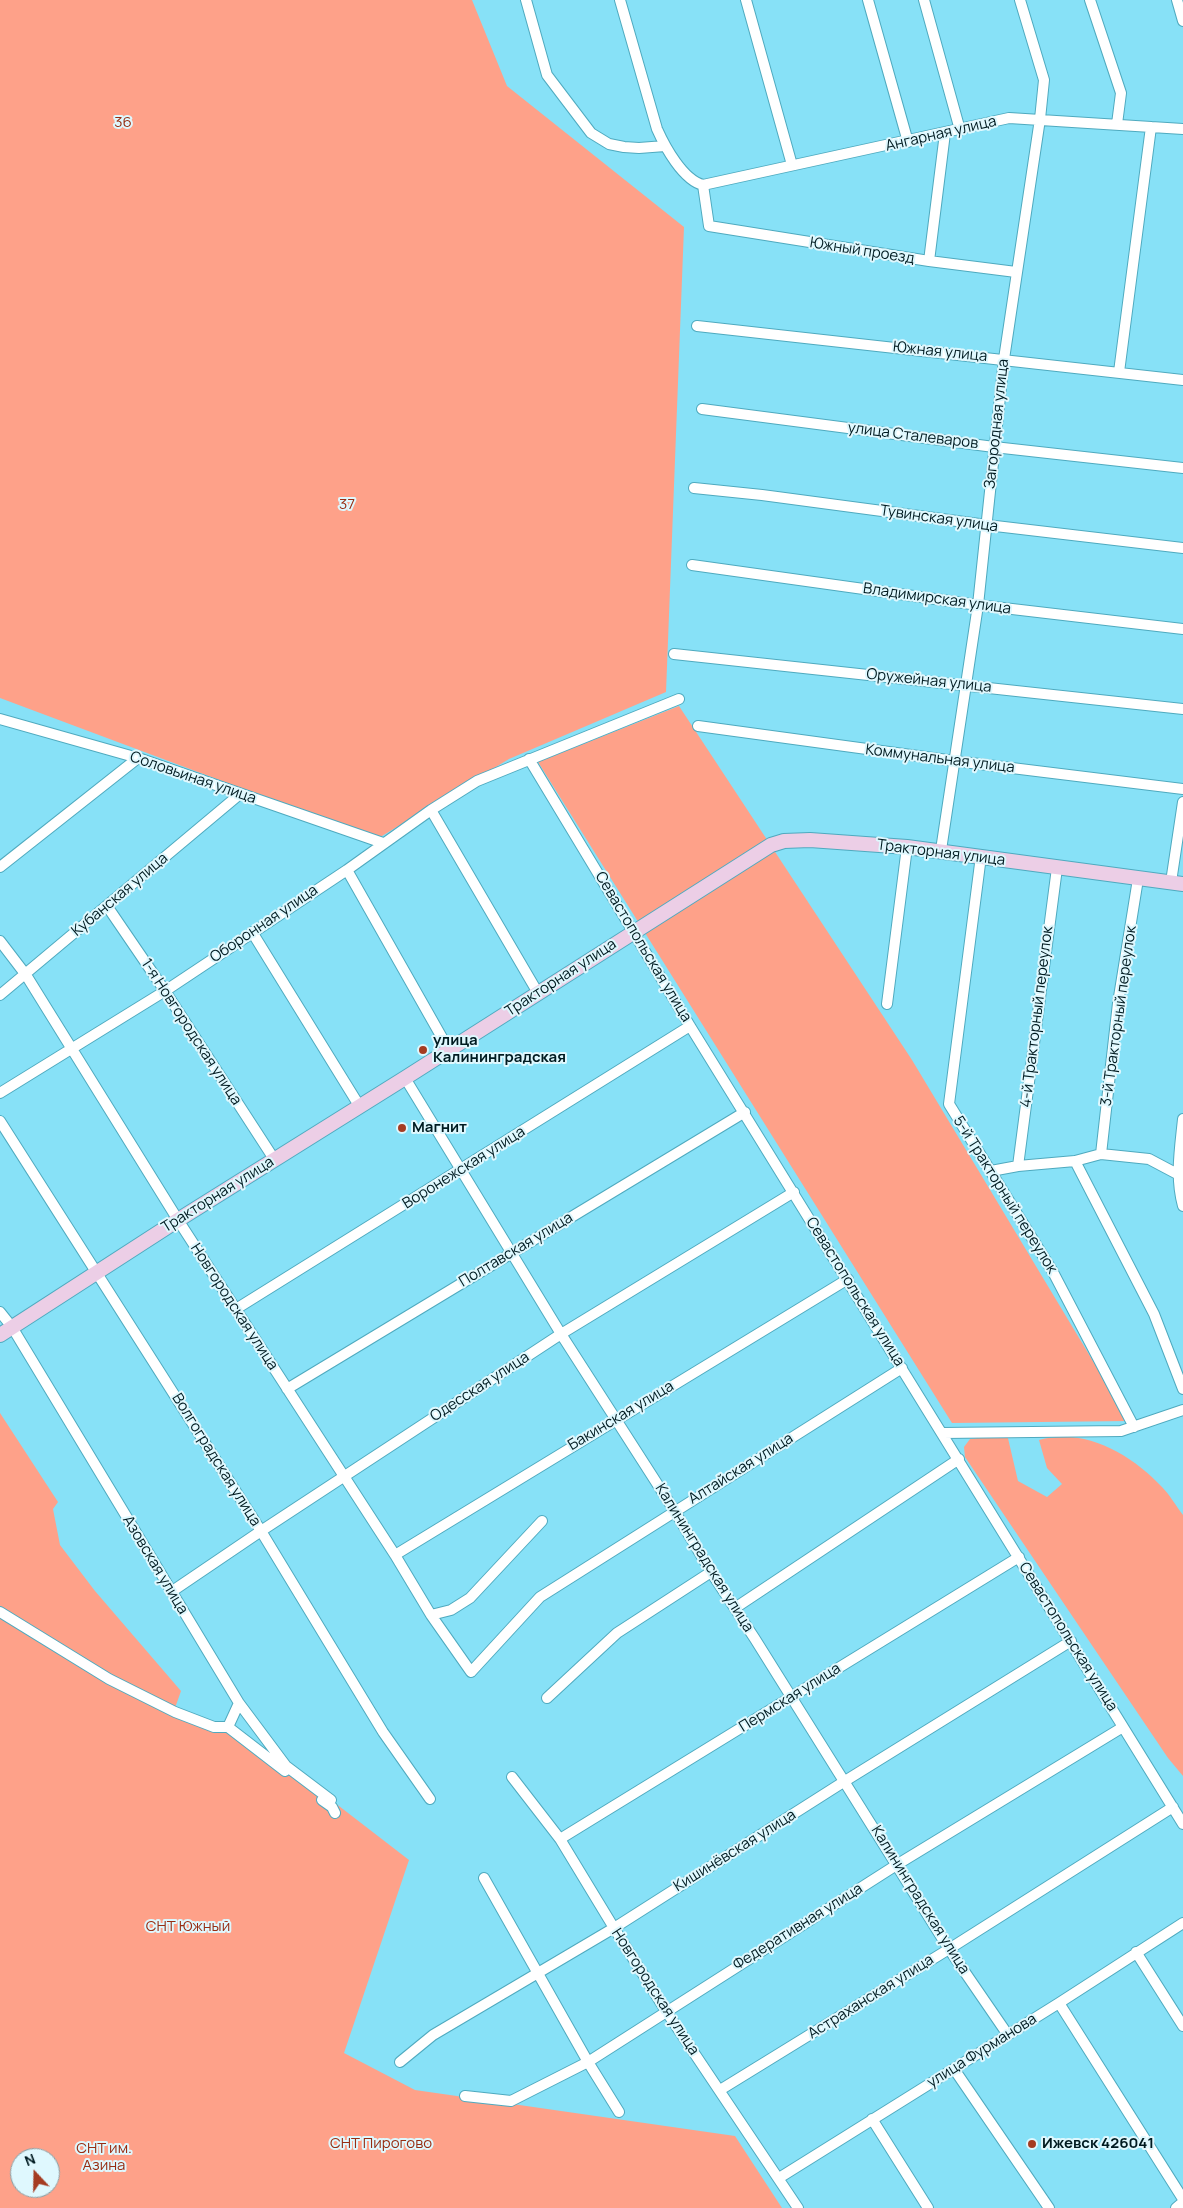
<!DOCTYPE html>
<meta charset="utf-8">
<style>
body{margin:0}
#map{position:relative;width:1183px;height:2208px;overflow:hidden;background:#87e1f7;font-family:Manrope,sans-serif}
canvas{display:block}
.north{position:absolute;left:10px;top:2148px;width:50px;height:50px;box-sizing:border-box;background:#dff8fe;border:1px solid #86a0a6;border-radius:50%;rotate:339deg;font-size:14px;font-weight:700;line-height:20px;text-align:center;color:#001b21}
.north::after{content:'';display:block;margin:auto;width:18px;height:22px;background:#a53c22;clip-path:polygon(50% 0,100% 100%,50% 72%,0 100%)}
</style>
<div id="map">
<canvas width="1183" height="2208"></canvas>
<div class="north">N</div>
</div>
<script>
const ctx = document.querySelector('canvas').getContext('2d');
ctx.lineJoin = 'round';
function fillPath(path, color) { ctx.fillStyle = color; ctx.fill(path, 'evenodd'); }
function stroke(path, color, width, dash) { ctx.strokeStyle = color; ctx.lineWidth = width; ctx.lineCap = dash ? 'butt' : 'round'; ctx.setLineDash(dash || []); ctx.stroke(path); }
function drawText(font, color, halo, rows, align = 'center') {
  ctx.font = font + ' Manrope,sans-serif'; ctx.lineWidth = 4; ctx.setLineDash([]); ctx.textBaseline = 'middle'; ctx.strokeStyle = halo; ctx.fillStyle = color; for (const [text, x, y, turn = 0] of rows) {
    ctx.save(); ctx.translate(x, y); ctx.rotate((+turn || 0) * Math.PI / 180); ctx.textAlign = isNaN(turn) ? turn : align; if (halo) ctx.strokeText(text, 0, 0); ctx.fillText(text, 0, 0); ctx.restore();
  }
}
const green = new Path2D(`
 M0 0H472L507 86 684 227 666 692 509 759 377 839 0 698Z
 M679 706 912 1060 1129 1421 952 1423 538 762Z
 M0 1413 58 1502 53 1509 60 1545 95 1591 181 1691 175 1708 205 1723 243 1732 409 1860 344 2053 415 2090 735 2136 782 2208H0ZM20 2158H50V2188H20Z
 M1007 1434 1018 1481 1047 1497 1062 1484 1047 1468 1039 1440C1085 1427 1131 1454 1162 1487 1170 1495 1176 1506 1183 1515V1776L1168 1758 965 1457 964 1447 970 1439Z`);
const street = new Path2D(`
 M526 0 547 75 591 133 609 144 624 147 639 148 665 146
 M620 0 657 129C665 147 683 180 703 185L1009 118 1183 129
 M746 0 792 165
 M868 0 908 142
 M924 0 960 130
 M1090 0 1121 93 1117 124
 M1177 0 1183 21
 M703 185 709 226 929 261 1016 272
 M929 261 945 133
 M697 326 1183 380
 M1119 372 1151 127
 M702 409 994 447 1183 468
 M694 488 762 495 987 525 1183 548
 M692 565 978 605 1183 629
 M674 654 1183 709
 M0 719 138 758 383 843
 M698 726 955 761 1183 789
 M529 759 690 1026 1183 1824
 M431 810 538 993
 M941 850 978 605 1004 359 1040 119 1044 80 1020 0
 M981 856 949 1104 1053 1272 1134 1427
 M0 867 138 758
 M347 870 449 1050
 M1171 882 1183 802
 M107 906 165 991 274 1159
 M252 932 360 1107
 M0 941 26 975 178 1220 395 1555 431 1615 471 1672 540 1597 902 1368
 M0 995 240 794
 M887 1004 907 847
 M405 1078 561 1334 674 1510 711 1572 755 1639 949 1949 1008 2035
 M0 1093 165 991 347 870 431 810 477 781 679 699
 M1183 1119C1180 1149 1175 1177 1183 1206
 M0 1121 261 1531 383 1732 430 1799
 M1101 1154 1118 1003 1138 879
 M1075 1161 1154 1314 1183 1389
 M1018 1166 1057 868
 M991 1171 1018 1166 1075 1161 1101 1154 1149 1159 1183 1177
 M236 1309 690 1026
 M0 1312 12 1327 239 1703 286 1766 331 1800
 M287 1389 745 1112
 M943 1433 1121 1431 1183 1410
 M395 1555 848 1279
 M171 1592 261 1531 561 1334 794 1192
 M735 1608 959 1459
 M0 1612 109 1679 175 1712 214 1727H228L285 1771
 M431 1615 451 1610 470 1598 542 1521
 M547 1698 617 1633 711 1572
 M228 1727 239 1703
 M512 1777 560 1839 614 1928 666 2011 798 2208
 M322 1800 332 1807 335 1813
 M560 1839 1019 1557
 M484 1878 588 2062 619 2112
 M1136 1952 1183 2026
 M1059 2003 1183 2199
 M400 2062 433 2035 614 1928 845 1781 1071 1641
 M954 2069 1049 2208
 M720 2090 949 1949 1173 1807
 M465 2096 511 2101 588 2062 898 1864 1123 1727
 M872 2119 928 2208
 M779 2178 1059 2003 1183 1923
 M1176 2208 1183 2202`);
const secondary = new Path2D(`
 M0 1335 178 1220 405 1078 771 845 784 841 810 840 907 847 1183 884`);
const markers = [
 [423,1050,5,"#a53c22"],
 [402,1128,5,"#a53c22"],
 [1032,2144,5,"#a53c22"]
];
const parkNames = [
 ["36",123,123],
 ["37",347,505],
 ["СНТ Южный",188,1927],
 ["СНТ Пирогово",381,2144],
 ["СНТ им.",104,2149],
 ["Азина",104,2166]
];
const streetNames = [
 ["Ангарная улица",941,134,-13],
 ["Южный проезд",862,251,9],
 ["Южная улица",940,352,6],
 ["Загородная улица",997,424,-84],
 ["улица Сталеваров",913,436,7],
 ["Тувинская улица",939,519,8],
 ["Владимирская улица",937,599,8],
 ["Оружейная улица",929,681,6],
 ["Коммунальная улица",940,759,7],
 ["Соловьиная улица",193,778,19],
 ["Тракторная улица",941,853,7],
 ["Кубанская улица",120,895,-40],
 ["Оборонная улица",264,924,-34],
 ["Севастопольская улица",643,947,59],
 ["Тракторная улица",561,978,-33],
 ["3-й Тракторный переулок",1119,1016,-82],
 ["4-й Тракторный переулок",1037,1017,-83],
 ["1-я Новгородская улица",191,1032,57],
 ["Воронежская улица",464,1168,-32],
 ["Тракторная улица",218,1195,-32],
 ["5-й Тракторный переулок",1005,1195,58],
 ["Полтавская улица",516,1250,-31],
 ["Севастопольская улица",855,1292,58],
 ["Новгородская улица",234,1307,57],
 ["Одесская улица",480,1387,-33],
 ["Бакинская улица",621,1416,-31],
 ["Волгоградская улица",216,1460,58],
 ["Алтайская улица",741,1469,-32],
 ["Калининградская улица",704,1558,58],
 ["Азовская улица",155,1565,59],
 ["Севастопольская улица",1068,1637,58],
 ["Пермская улица",790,1698,-32],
 ["Кишинёвская улица",735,1851,-32],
 ["Калининградская улица",920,1900,58],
 ["Федеративная улица",798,1927,-32],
 ["Новгородская улица",655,1992,57],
 ["Астраханская улица",871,1997,-32],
 ["улица Фурманова",982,2051,-32]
];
const poiNames = [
 ["улица",433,1041],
 ["Калининградская",433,1058],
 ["Магнит",412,1128],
 ["Ижевск 426041",1042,2144]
];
fillPath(green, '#fea189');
stroke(street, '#4faabf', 12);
stroke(secondary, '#4faabf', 16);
stroke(street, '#fff', 10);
stroke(secondary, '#eccee6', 14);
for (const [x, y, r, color] of markers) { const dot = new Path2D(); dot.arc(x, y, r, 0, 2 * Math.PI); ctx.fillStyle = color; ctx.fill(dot); stroke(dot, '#dff8fe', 2); }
drawText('15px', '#972d12', '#dff8fe', parkNames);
drawText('15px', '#001b21', '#dff8fe', streetNames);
drawText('bold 15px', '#001b21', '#dff8fe', poiNames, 'left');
</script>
